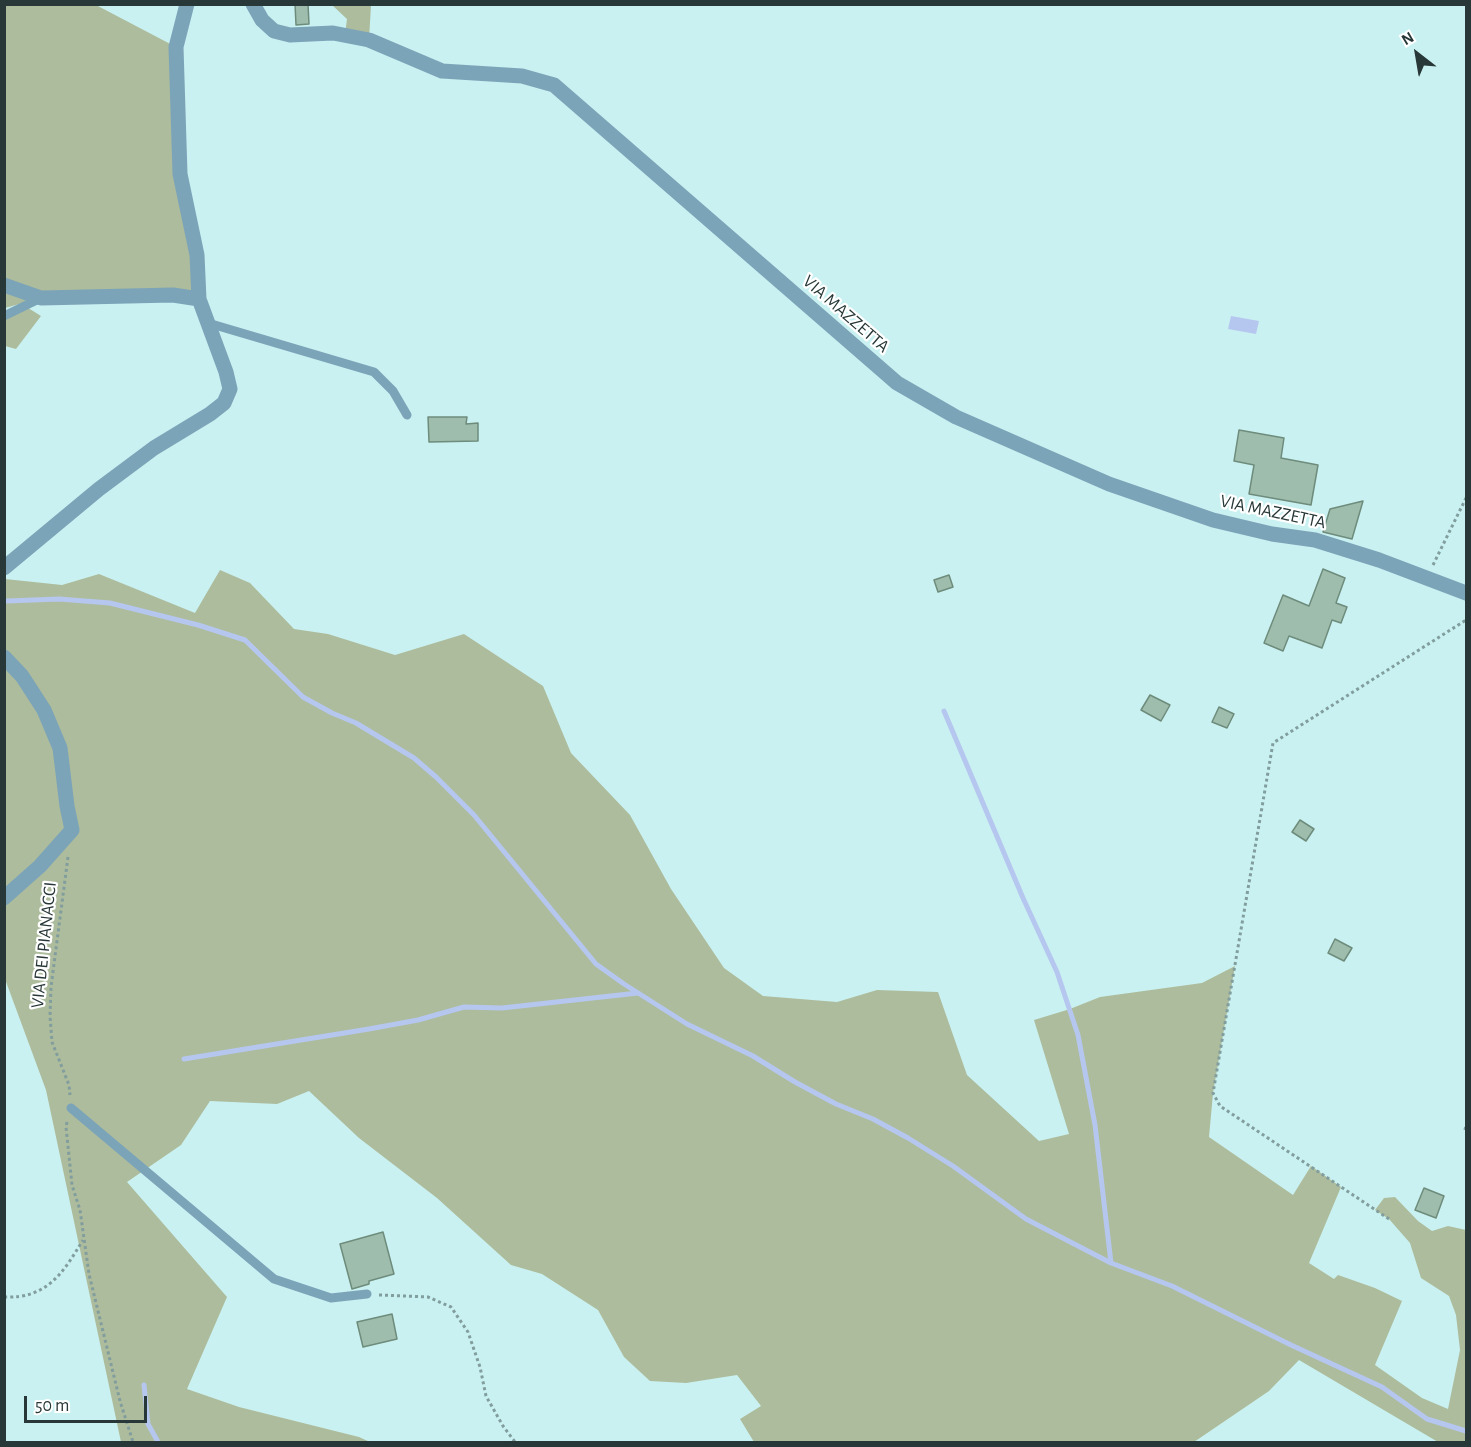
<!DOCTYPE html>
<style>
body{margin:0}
#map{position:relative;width:1471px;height:1447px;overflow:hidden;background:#caf1f1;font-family:"Alegreya Sans",sans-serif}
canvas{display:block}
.frame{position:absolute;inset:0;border:6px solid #283737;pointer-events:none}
.north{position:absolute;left:1387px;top:24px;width:60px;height:60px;-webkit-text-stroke:4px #fff;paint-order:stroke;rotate:329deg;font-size:16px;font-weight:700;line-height:24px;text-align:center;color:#283737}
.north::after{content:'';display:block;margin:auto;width:21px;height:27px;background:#283737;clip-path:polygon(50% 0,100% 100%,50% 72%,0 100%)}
.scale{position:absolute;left:24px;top:1396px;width:123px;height:27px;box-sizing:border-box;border:3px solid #283737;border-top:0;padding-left:8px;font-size:18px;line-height:21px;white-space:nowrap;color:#283737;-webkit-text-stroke:4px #fff;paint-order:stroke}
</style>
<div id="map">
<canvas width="1471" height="1447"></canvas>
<div class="frame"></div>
<div class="north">N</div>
<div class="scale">50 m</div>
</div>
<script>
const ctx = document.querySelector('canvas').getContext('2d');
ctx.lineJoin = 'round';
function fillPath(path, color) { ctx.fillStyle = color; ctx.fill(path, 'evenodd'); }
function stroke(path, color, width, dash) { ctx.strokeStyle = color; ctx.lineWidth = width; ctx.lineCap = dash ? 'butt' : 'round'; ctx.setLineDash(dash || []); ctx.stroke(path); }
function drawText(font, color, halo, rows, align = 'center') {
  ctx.font = font + ' "Alegreya Sans",sans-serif'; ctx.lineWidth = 4.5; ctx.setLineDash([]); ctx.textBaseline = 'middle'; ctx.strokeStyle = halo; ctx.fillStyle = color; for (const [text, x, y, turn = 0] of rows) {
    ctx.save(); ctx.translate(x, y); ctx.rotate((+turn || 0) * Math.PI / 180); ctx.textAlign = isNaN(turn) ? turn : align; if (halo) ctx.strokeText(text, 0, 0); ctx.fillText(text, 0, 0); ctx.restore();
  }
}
const green = new Path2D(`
 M5 5H96L176 47 180 174 199 299 41 298 5 308Z
 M332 5H371L369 40 345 35 347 19Z
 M25 306 41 316 16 349 5 346V316Z
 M220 570 250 583 294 629 328 634 395 655 464 634 543 686 571 753 630 815 671 889 724 968 763 996 837 1002 877 990 938 992 967 1075 1039 1141 1069 1134 1034 1020 1070 1009 1100 997 1202 983 1235 966 1213 1093 1209 1137 1293 1195 1311 1166 1341 1187 1309 1263 1334 1279 1338 1275 1375 1288 1402 1301 1375 1365 1422 1398 1448 1409 1460 1350 1456 1315 1449 1296 1421 1278 1410 1243 1389 1219 1375 1210 1384 1198 1395 1197 1418 1221 1432 1231 1448 1226 1466 1230V1442H1438L1299 1360 1269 1391 1194 1442H754L740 1419 761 1406 737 1375 686 1383 650 1381 624 1357 598 1310 542 1274 511 1265 437 1198 359 1138 309 1091 277 1104 210 1101 181 1145 127 1182 227 1297 187 1389 239 1407 359 1437 370 1442H121L46 1090 5 979V579L62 585 99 574 195 613Z`);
const water = new Path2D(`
 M1231 316 1259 321 1256 334 1228 329Z`);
const stream = new Path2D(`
 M7 601 59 599 110 603 198 625 245 640 303 697 332 713 356 723 414 758 436 777 474 815 596 964 624 984 687 1024 753 1056 795 1082 836 1104 873 1119 908 1138 953 1166 1026 1219 1111 1263 1172 1286 1291 1345 1382 1387 1427 1419 1466 1431
 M944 711 1023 898 1057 972 1078 1035 1095 1125 1111 1263
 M184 1059 369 1029 418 1020 464 1007 502 1008 638 993
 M144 1385 148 1424 158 1442`);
const building = new Path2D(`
 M295 4H308L309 24 296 25Z
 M428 417H467L466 424 478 423V441L429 442Z
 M1239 430 1284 438 1281 458 1318 465 1311 505 1249 494 1254 465 1234 461Z
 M1363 501 1352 539 1323 532 1330 509Z
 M1323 569 1345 578 1336 603 1347 607 1341 623 1332 620 1322 648 1289 636 1283 651 1264 643 1283 595 1309 606Z
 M949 575 953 587 938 592 934 580Z
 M1150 695 1170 705 1161 721 1141 710Z
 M1219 707 1234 714 1227 728 1212 722Z
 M1300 820 1314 829 1306 841 1292 832Z
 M1335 939 1352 948 1344 961 1328 953Z
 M1424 1188 1444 1196 1436 1218 1415 1210Z
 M383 1232 394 1274 369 1281V1284L352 1289 340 1244Z
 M392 1314 397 1339 363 1347 357 1322Z`);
const path = new Path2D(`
 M1433 565 1466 498
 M68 857 51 987 50 1016 52 1042 69 1085 70 1095
 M67 1122 66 1127 72 1185 80 1210 89 1274 120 1401 133 1442
 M1465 1130 1466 1125
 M1389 1219 1220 1106 1213 1093 1273 743 1466 620
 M379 1295 428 1297 451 1307 468 1332 480 1367 486 1396 503 1426 515 1442
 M4 1297C47 1299 63 1273 83 1240`);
const lane = new Path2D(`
 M4 316 41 298
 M208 323 374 372 393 391 407 415
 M71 1108 274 1279 331 1298 367 1294`);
const street = new Path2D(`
 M253 4 262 20 274 31 290 35 333 33 369 40 442 71 522 76 554 85 897 383 956 417 1109 484 1213 520 1272 534 1315 540 1379 560 1466 593
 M4 285 41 298 173 295 199 299
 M4 568 99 489 154 448 210 414 224 403 230 389 226 372 199 299 197 255 180 174 176 47 187 4
 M4 657 22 676 44 710 60 748 67 806 72 830 40 866 4 898`);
const streetNames = [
 ["VIA MAZZETTA",846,314,41],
 ["VIA MAZZETTA",1273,512,12],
 ["VIA DEI PIANACCI",44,945,-84]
];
fillPath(green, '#adbc9c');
fillPath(water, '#b6c7ef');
stroke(stream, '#b6c7ef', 5);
fillPath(building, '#9fbdad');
stroke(building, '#6e8c7c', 1.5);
stroke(path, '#819d9d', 3, [3, 3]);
stroke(lane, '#7ca4b9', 9);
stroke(street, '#7ca4b9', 15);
drawText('18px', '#283737', '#fff', streetNames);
</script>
